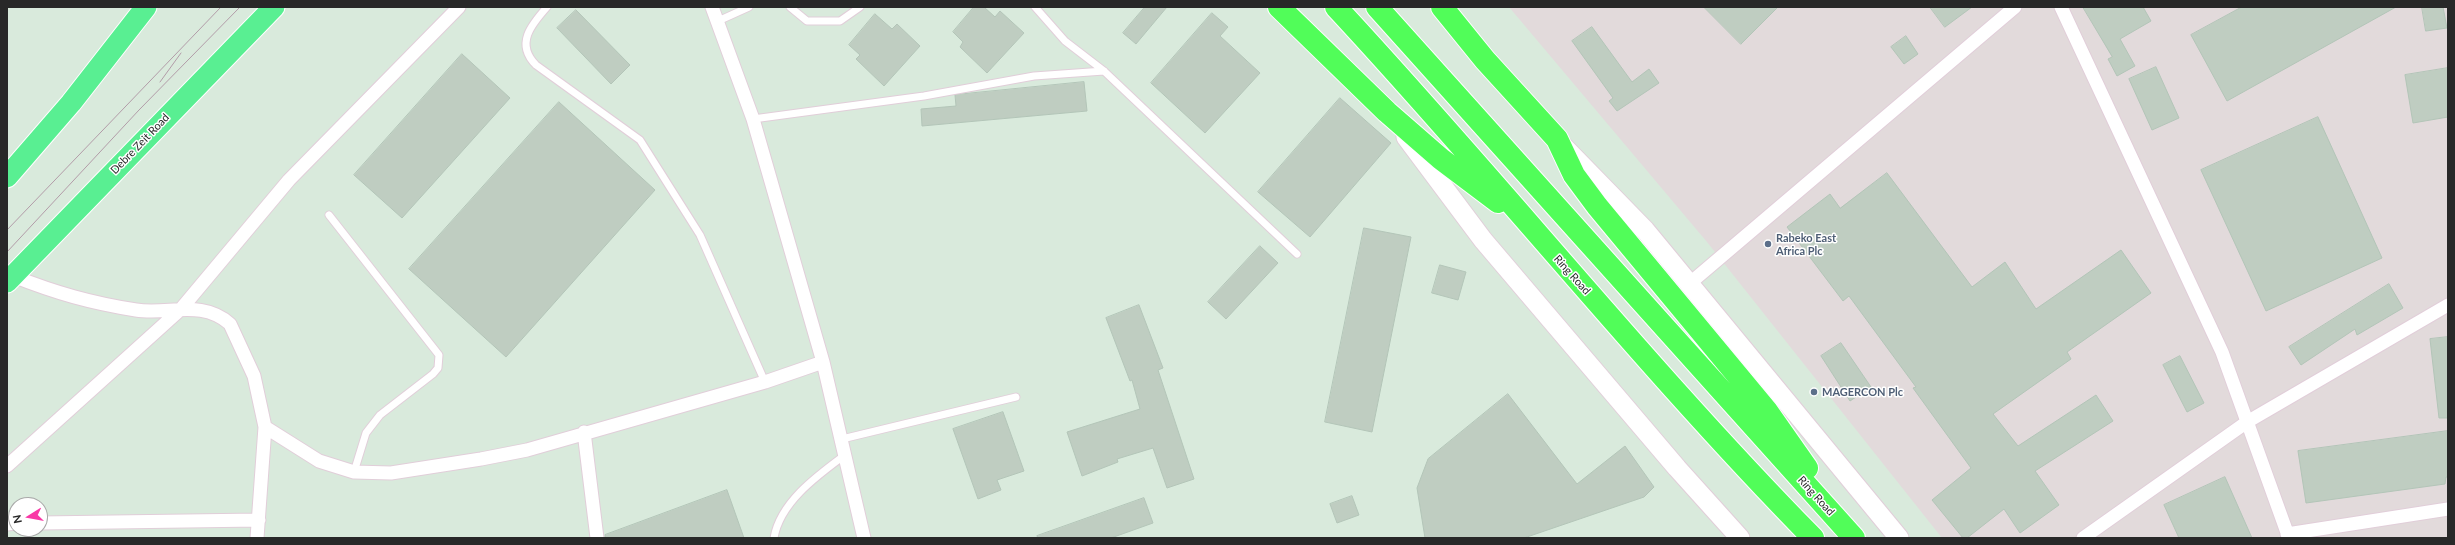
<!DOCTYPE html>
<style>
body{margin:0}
#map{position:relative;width:2455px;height:545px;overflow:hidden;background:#d9eadc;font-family:Lato,sans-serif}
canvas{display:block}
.frame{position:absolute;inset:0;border:8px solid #282828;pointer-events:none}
.north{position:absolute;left:8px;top:497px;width:40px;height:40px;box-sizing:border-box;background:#fff;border:1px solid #a9a9a9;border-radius:50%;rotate:259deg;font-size:11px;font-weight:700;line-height:16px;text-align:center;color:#282828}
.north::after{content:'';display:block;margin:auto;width:14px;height:18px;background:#f938a6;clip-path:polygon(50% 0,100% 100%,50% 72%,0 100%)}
</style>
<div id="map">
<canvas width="2455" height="545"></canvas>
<div class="frame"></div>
<div class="north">N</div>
</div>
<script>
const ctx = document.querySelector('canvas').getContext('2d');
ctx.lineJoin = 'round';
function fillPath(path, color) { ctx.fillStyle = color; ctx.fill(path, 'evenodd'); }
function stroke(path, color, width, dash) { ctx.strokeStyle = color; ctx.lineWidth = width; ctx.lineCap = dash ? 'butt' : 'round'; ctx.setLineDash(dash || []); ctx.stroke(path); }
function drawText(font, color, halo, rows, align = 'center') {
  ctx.font = font + ' Lato,sans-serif'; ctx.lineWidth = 3; ctx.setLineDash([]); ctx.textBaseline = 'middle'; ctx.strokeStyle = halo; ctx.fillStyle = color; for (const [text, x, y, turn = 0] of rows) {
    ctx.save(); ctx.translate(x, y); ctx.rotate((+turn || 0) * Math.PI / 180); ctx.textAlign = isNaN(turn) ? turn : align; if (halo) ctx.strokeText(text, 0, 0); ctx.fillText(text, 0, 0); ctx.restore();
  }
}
const industrial = new Path2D(`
 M1509 7H2448V538H1942L1707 242Z`);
const building = new Path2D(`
 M974 7H984L995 17 1000 11 1024 33 987 73 960 47 963 42 953 32Z
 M1145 7H1167L1136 44 1123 33Z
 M1704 7H1778L1741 44Z
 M1930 7H1972L1945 27Z
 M2083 7H2143L2151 21 2120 39 2135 66 2117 76 2108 59 2112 57Z
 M2242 7H2396L2227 101 2191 35Z
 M2422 7H2443L2447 28 2426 31Z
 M576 10 630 65 611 84 557 28Z
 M1212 13 1228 27 1220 36 1260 73 1205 133 1151 83Z
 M875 14 892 29 897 24 920 46 884 86 856 59 860 55 849 45Z
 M1592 27 1632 82 1649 69 1659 83 1617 111 1609 101 1613 98 1572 41Z
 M1906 36 1918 54 1904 64 1891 47Z
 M462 54 510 98 402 218 354 175Z
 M2156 67 2179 118 2152 130 2129 79Z
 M2448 68V117L2413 123 2405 75Z
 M1084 82 1087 111 922 126 921 109 956 106 955 95Z
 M1340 98 1391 143 1310 237 1258 192Z
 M559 102 655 190 506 357 409 269Z
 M2318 117 2382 258 2266 311 2201 170Z
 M1887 173 1972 287 2005 262 2036 309 2121 250 2151 293 2067 352 2071 359 1993 414 2018 446 2096 395 2113 421 2035 471 2059 505 2020 533 2004 509 1967 538H1963L1932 500 1971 468 1913 388 1916 387 1849 296 1843 301 1787 227 1830 194 1840 208Z
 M1364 228 1411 237 1372 432 1325 422Z
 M1260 246 1278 263 1226 319 1208 302Z
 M1440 265 1466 272 1458 300 1432 293Z
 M2389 284 2403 308 2357 335 2355 329 2301 365 2289 347Z
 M1139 305 1163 368 1158 370 1194 479 1167 488 1153 448 1117 459 1118 462 1082 476 1067 432 1140 409 1132 380 1130 381 1106 318Z
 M2448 337V418H2439L2430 339Z
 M1841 343 1871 387 1850 401 1821 356Z
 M2180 356 2204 403 2187 412 2163 365Z
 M1508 394 1577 484 1625 446 1654 487 1644 497 1524 538H1425L1417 488 1428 459Z
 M1003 412 1024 471 997 480 1001 490 978 499 953 429Z
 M2448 431V477H2446L2445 484 2306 503 2298 451Z
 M2225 477 2252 538H2179L2164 505Z
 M727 490 744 538H605V535Z
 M1352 496 1359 515 1337 523 1330 504Z
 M1144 498 1153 523 1111 538H1038L1037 536Z`);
const lane = new Path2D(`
 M547 7C531 25 515 44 536 65L640 140 700 235 765 382
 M790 7 807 21H840L860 7
 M1035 7 1065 41 1104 71 1297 254
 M718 21 749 7
 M753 119 924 96 1034 76 1104 71
 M329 215 439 355 438 368 433 374 380 415 366 433 354 472
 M842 439 1016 397
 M774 538C780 502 818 475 845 455`);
const street = new Path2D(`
 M712 7 753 119 823 362 864 538
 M2061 7 2222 352 2289 538
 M13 276C56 293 91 303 136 310 169 315 202 299 230 324L254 376 265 427 257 538
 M1689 284 2015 7
 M265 427 319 461 354 472 391 473 481 459 527 450 765 382 823 362
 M584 432 597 538
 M7 466 181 309 289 180 459 7
 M40 523 259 520
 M7 524 16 523
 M2287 534 2448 509
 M2083 538 2247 422 2448 305`);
const secondary = new Path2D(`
 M1406 137 1483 240 1677 468 1740 538
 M1563 146 1645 230 1899 538`);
const primary = new Path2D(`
 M7 177 71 103 146 7
 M7 282 274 7`);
const highway = new Path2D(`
 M1279 7 1387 112 1441 159 1498 202
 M1336 7C1498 181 1646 368 1813 538
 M1377 7 1854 538
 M1442 7 1485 60 1557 139 1574 175 1597 206 1767 411 1807 468`);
const tram = new Path2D(`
 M160 82 181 53
 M7 230 221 7
 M7 252 139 110 240 7`);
const markers = [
 [1768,244,4,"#5c6f8a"],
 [1814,392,4,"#5c6f8a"]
];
const streetNames = [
 ["Debre Zeit Road",140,144,-46],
 ["Ring Road",1572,275,48],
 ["Ring Road",1816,496,48]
];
const serviceNames = [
 ["Rabeko East",1776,238],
 ["Africa Plc",1776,251],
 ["MAGERCON Plc",1822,392]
];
fillPath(industrial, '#e2dadb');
fillPath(building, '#bfcdc1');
stroke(building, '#b3c5b8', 1);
stroke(lane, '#e1ced9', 9);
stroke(street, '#e1ced9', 15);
stroke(secondary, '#e1ced9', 21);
stroke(primary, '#fff', 23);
stroke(highway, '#fff', 24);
stroke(lane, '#fff', 7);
stroke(street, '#fff', 13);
stroke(secondary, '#fff', 19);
stroke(primary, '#59ef92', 21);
stroke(highway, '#51fd59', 22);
stroke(tram, '#b29ca8', 1);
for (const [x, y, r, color] of markers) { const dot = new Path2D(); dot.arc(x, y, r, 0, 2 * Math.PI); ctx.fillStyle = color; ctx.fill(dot); stroke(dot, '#fff', 1.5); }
drawText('11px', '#282828', '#fff', streetNames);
drawText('bold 11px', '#4e5e75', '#fff', serviceNames, 'left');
</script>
